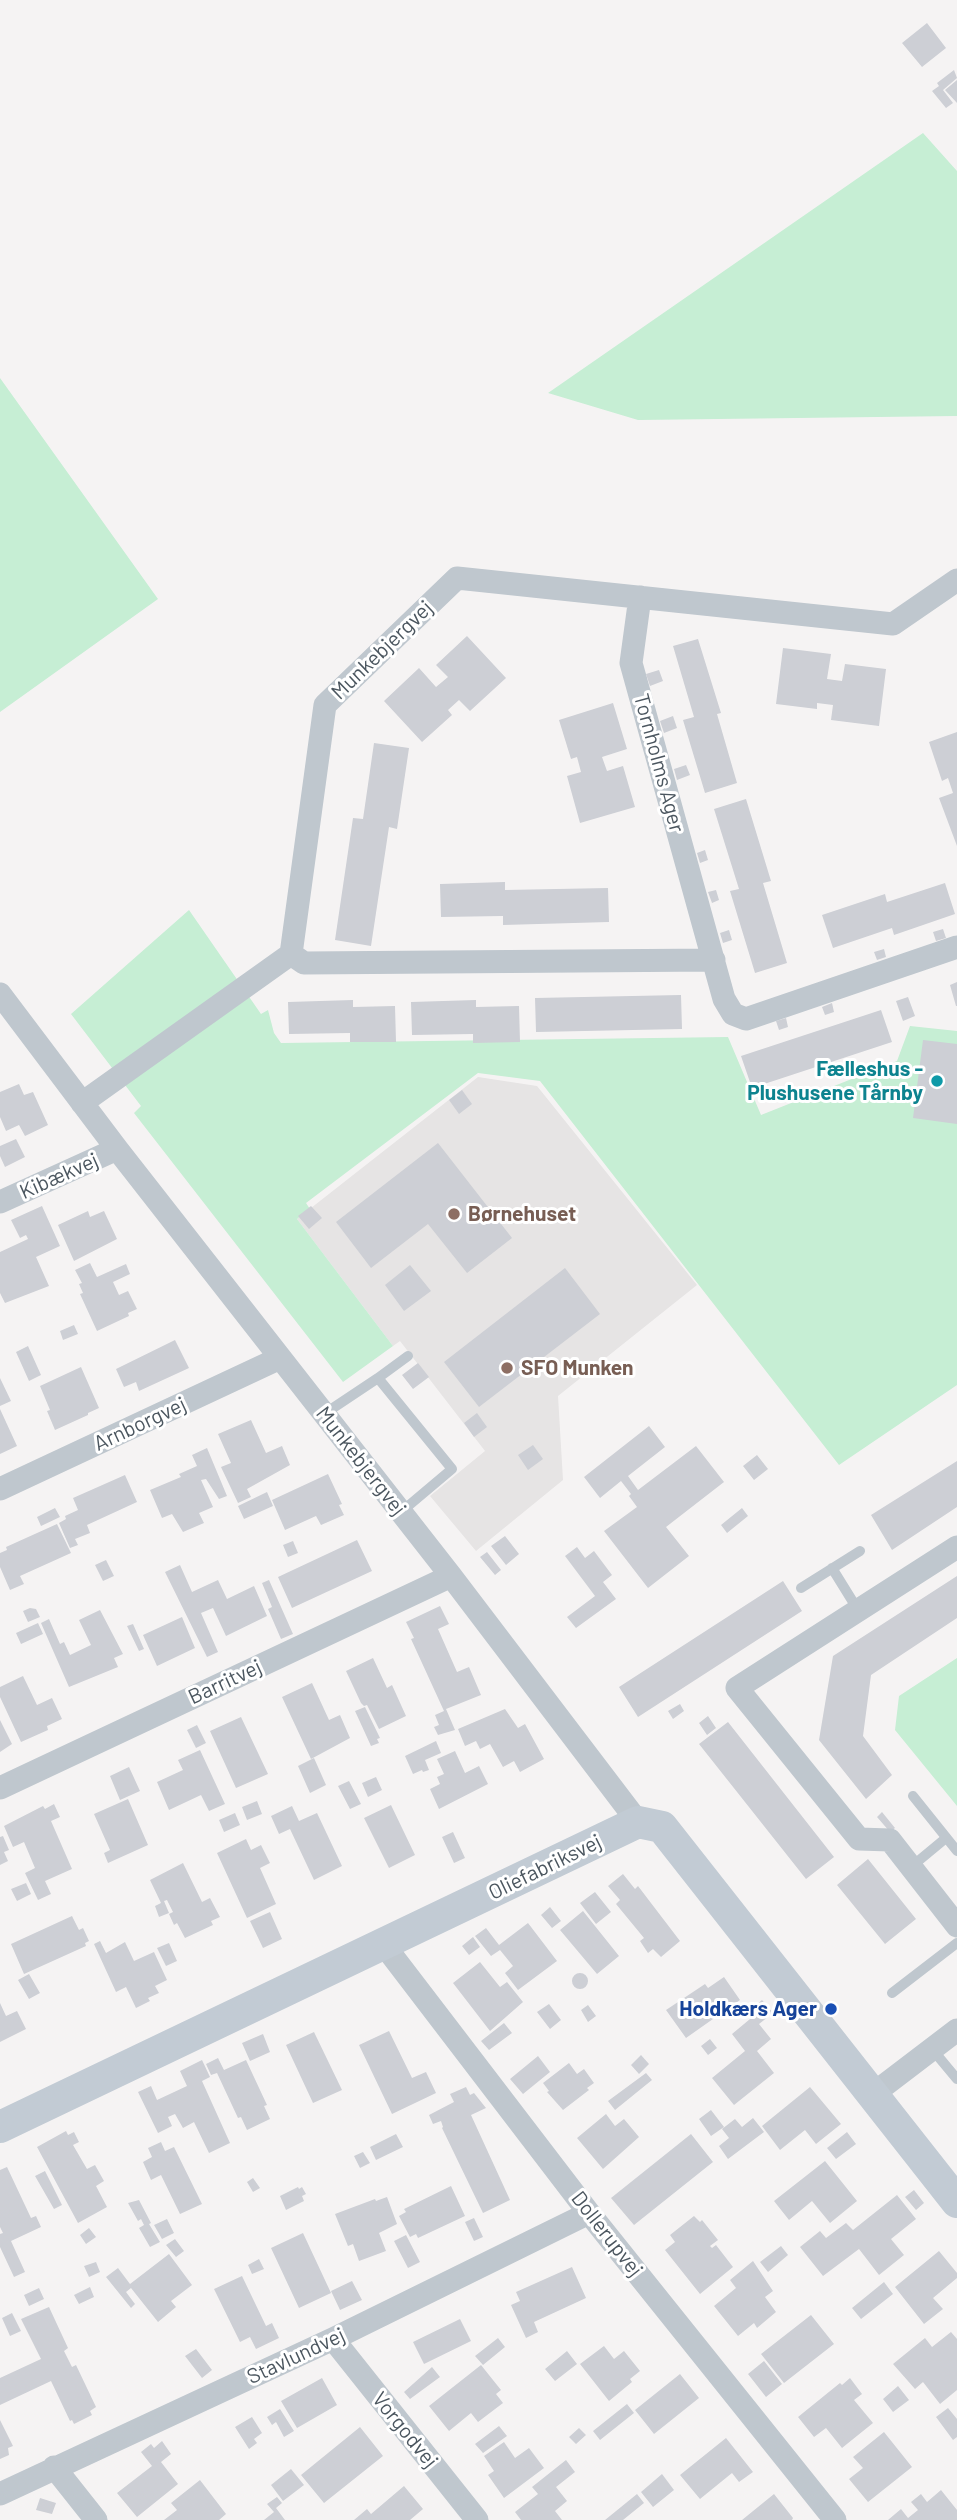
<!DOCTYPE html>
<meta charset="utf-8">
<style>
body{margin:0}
canvas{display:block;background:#f5f3f3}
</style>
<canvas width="957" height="2520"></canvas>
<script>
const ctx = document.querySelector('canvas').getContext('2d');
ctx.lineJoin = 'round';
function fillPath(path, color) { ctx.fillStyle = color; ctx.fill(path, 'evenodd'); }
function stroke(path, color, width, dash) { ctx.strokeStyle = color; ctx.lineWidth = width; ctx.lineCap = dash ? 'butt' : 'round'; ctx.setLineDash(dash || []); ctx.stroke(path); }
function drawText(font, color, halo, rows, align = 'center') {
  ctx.font = font + ' Barlow,sans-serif'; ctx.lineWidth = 6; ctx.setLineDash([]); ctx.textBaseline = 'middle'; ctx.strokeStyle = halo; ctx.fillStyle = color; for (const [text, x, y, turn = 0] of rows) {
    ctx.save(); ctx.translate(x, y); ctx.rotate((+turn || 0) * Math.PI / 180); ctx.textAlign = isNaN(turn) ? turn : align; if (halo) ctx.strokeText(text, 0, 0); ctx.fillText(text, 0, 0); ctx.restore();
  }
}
const education = new Path2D(`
 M478 1077 537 1086 697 1285 558 1396 563 1480 476 1551 430 1496 485 1451 400 1341 393 1346 297 1219Z`);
const green = new Path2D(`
 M923 133 957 171V416L638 420 548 393Z
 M0 378 158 599 0 712Z
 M189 910 261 1014 268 1010 274 1033 281 1043 728 1037 761 1115 897 1061 910 1026 957 1031V1385L839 1465 540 1081 478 1073 306 1203 310 1209 297 1219 393 1346 343 1382 134 1113 141 1106 71 1014Z
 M957 1658V1806L895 1730 899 1696Z`);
const building = new Path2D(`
 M927 23 946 48 922 67 902 43Z
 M954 70 957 78 943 90 953 103 946 108 932 91 939 86 937 83Z
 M957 80V103L945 90Z
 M467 636 506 678 470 711 459 700 448 710 452 715 422 742 384 701 419 668 436 687 448 677 436 665Z
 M698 639 721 713 717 714 737 783 705 793 683 720 694 717 673 646Z
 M783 648 831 654 827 679 842 681 845 664 886 669 879 726 831 720 833 705 817 703V709L776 704Z
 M659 670 663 681 650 686 646 674Z
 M613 703 627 749 602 757 607 771 623 766 635 807 580 823 567 776 581 772 577 757 571 759 559 720Z
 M673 716 677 728 664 733 660 721Z
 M957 732V846L939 798 953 793 948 778 942 781 929 742Z
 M374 743 409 748 397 829 389 827 371 946 335 940 353 818 363 819Z
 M686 765 690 775 677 780 674 769Z
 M746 799 771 881 763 883 787 963 755 973 730 891 739 889 714 809Z
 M705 850 708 860 700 863 697 853Z
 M505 882V890L608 888 609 922 503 925V916L441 917 440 884Z
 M945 883 955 914 894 935 892 928 833 948 822 915 885 894 887 902Z
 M716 890 719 900 712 903 708 892Z
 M943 929 946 938 936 941 933 932Z
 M729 930 732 940 723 943 720 933Z
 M884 949 886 957 877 960 874 952Z
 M957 982V1006H956L950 985Z
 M681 995 682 1029 536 1032 535 998Z
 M908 997 915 1016 903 1021 896 1001Z
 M353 1000V1007L395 1006 396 1042H350V1033L289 1034 288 1002Z
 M476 1000V1007L519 1006 520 1042 473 1043V1034L412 1035 411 1002Z
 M832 1003 834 1012 825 1015 822 1007Z
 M881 1010 892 1042 752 1088 741 1056Z
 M786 1018 788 1027 779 1030 776 1021Z
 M923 1040 957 1044V1124L913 1118Z
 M19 1084 24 1095 33 1092 48 1125 25 1136 19 1125 6 1131 0 1117V1092Z
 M462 1090 472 1104 459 1114 449 1100Z
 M16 1139 25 1157 5 1167 0 1156V1146Z
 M438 1143 512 1238 467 1273 428 1224 371 1268 336 1222Z
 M42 1206 60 1246 36 1257 49 1286 5 1303 0 1293V1252L28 1239 26 1235 20 1238 11 1220Z
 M311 1206 322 1218 309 1229 298 1216Z
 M88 1211 90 1217 104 1211 117 1239 74 1261 58 1225Z
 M90 1263 97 1277 126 1264 130 1274 113 1282 119 1295 128 1291 137 1309 128 1313 129 1316 97 1331 80 1294 83 1293 79 1284 82 1283 75 1270Z
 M410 1265 431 1291 404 1311 385 1285Z
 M565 1268 600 1314 479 1407 444 1362Z
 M74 1325 78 1334 63 1340 60 1331Z
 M175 1340 189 1368 139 1391 136 1382 124 1387 116 1369Z
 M28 1346 41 1375 29 1381 16 1352Z
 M418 1363 429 1377 413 1389 402 1375Z
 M81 1367 99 1408 88 1413V1415L55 1430 47 1411 50 1410 40 1386Z
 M0 1378 11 1401 0 1406Z
 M0 1409 17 1446 0 1454Z
 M477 1413 487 1427 474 1437 464 1423Z
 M251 1420 266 1453 282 1446 290 1465 247 1489 251 1497 238 1503 221 1467 231 1463 218 1434Z
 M649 1426 665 1447 628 1476 638 1490 696 1446 724 1482 666 1527 689 1556 648 1588 604 1531 637 1507 629 1496 631 1494 621 1481 600 1498 584 1477Z
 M533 1445 543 1459 528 1470 518 1455Z
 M207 1448 227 1496 219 1499 206 1479 201 1480 213 1507 199 1513 204 1523 183 1532 172 1514 162 1518 150 1490 181 1477 179 1474 197 1466 192 1455Z
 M757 1455 768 1469 754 1480 743 1466Z
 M957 1461V1507L892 1550 871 1515Z
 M328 1474 342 1504 339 1505 344 1515 321 1525 316 1516 285 1530 272 1500Z
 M125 1475 137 1502 87 1525 90 1533 75 1539 78 1545 70 1548 59 1523 66 1519 65 1516 78 1510 73 1498Z
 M267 1492 273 1506 244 1519 238 1506Z
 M55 1508 60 1517 41 1526 37 1517Z
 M742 1508 748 1516 727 1533 721 1525Z
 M57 1524 71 1553 20 1576 24 1584 10 1590 0 1567V1553L7 1550 6 1547Z
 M505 1536 519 1554 506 1565 491 1546Z
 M357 1540 372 1571 292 1608 278 1577Z
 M293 1541 298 1553 288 1557 283 1545Z
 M577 1547 585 1558 594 1551 612 1575 603 1582 616 1599 576 1628 567 1617 595 1596 565 1556Z
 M487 1552 501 1570 495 1575 480 1557Z
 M106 1560 114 1576 103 1581 95 1565Z
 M180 1565 192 1592 218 1580 227 1599 254 1586 267 1616 226 1636 213 1608 201 1613 218 1652 207 1657 165 1572Z
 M957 1576V1618L871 1675 863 1736 892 1775 866 1799 819 1740 833 1656Z
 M269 1580 293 1634 281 1639 268 1609 272 1607 262 1583Z
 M783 1581 802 1611 638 1717 619 1687Z
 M440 1606 449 1624 438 1629 457 1672 469 1667 481 1695 446 1709 455 1730 438 1735 434 1727 439 1725 435 1715 444 1711 411 1639 414 1638 406 1622Z
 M30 1608 36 1609 40 1617 28 1622 23 1611Z
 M100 1610 123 1654 114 1658 118 1667 69 1687 41 1623 49 1619 60 1644 64 1642 70 1655 91 1645 79 1620Z
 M182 1617 195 1648 157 1666 143 1635Z
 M38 1623 43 1634 21 1644 16 1633Z
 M133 1624 144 1649 139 1651 127 1626Z
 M373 1658 387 1688 392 1685 406 1716 379 1729 367 1705 364 1706 361 1703 346 1671Z
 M23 1676 37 1705 52 1698 62 1719 47 1726 48 1730 21 1742 0 1697V1687Z
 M312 1683 329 1720 340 1715 350 1738 311 1759 282 1697Z
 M680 1704 684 1711 673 1719 668 1711Z
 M365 1707 380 1738 377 1739 379 1743 371 1746 355 1711Z
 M505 1709 518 1728 525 1724 544 1759 520 1772 514 1761 503 1767 490 1744 480 1749 476 1741 465 1746 458 1729Z
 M708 1716 716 1728 707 1735 699 1723Z
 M241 1717 268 1774 236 1788 210 1731Z
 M0 1720 12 1744 0 1752Z
 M728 1722 834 1857 806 1879 699 1744Z
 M197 1725 206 1743 196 1748 187 1730Z
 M436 1741 441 1753 425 1760 429 1770 423 1772 422 1770 413 1774 405 1756Z
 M200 1750 225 1804 209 1811 201 1795 169 1810 157 1782 183 1770 178 1760Z
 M455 1751 465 1773 479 1766 488 1784 439 1809 430 1789 440 1784 437 1777 444 1774 437 1759Z
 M314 1758 326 1785 310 1793 298 1766Z
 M129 1767 140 1791 120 1800 110 1776Z
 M376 1777 382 1790 368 1797 362 1783Z
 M349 1781 361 1804 350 1809 338 1786Z
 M128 1799 148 1845 108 1863 104 1853 110 1850 94 1814Z
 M257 1801 262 1814 247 1820 242 1807Z
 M54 1804 60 1817 51 1821 72 1869 45 1881 51 1894 38 1900 25 1873 35 1868 24 1842 13 1847 4 1826 43 1806 45 1809Z
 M391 1805 415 1855 389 1868 364 1818Z
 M292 1806 299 1821 317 1813 342 1866 314 1880 290 1829 279 1834 271 1816Z
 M882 1812 895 1828 890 1832 877 1817Z
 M235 1813 240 1825 224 1832 219 1820Z
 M453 1832 465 1858 454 1863 442 1837Z
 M3 1836 9 1850 4 1852 8 1861 0 1865V1837Z
 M246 1839 251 1850 261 1845 270 1863 260 1868 276 1904 247 1918 217 1853Z
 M868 1859 916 1919 885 1944 837 1885Z
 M183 1863 202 1902 210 1898 220 1917 211 1921 213 1925 185 1938 177 1923 174 1925 169 1914 173 1912 167 1900 164 1901 169 1913 159 1917 155 1906 161 1903 150 1880Z
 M623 1874 635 1889 638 1886 680 1941 661 1957 653 1949 648 1953 640 1941 644 1938 616 1904 620 1900 608 1886Z
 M26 1883 31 1894 17 1901 11 1889Z
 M595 1892 611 1912 596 1924 580 1903Z
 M550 1907 561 1921 552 1928 541 1915Z
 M583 1911 619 1956 597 1974 560 1930Z
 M270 1912 282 1939 263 1948 250 1921Z
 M72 1916 79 1930 83 1928 89 1941 85 1943 86 1946 24 1974 11 1944Z
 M528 1923 557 1961 518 1990 505 1973 513 1966 500 1950 491 1956 475 1936 486 1928 499 1945Z
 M473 1937 480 1947 469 1955 462 1946Z
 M100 1941 106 1953 125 1942 134 1961 154 1952 167 1980 155 1986 159 1993 148 1998 150 2001 136 2008 126 1987 116 1992 94 1944Z
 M169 1943 177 1961 166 1966 157 1948Z
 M480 1962 500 1987 507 1982 523 2002 490 2031 453 1983Z
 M572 1981a8 8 0 1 1 16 0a8 8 0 1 1-16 0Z
 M29 1974 40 1993 29 1999 18 1980Z
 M724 1977 740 2000 686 2038 666 2010 705 1984 708 1988Z
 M762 2000 773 2013 759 2024 771 2039 757 2051 774 2073 734 2105 712 2078 745 2051 732 2034 750 2019 746 2014Z
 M0 2003 6 2016 17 2011 26 2029 0 2042Z
 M549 2004 561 2020 550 2029 537 2012Z
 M588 2005 596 2016 588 2022 581 2010Z
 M504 2023 512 2033 489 2050 481 2041Z
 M389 2031 412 2078 426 2072 436 2093 392 2114 359 2045Z
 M314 2032 342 2090 313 2103 286 2045Z
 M263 2034 270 2052 250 2061 242 2043Z
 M710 2039 717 2048 708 2055 701 2046Z
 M641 2055 649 2064 639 2074 631 2065Z
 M538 2056 550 2072 523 2094 510 2079Z
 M218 2058 224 2070 246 2060 267 2105 264 2106 270 2119 247 2130 241 2117 238 2118 217 2073 211 2075 206 2064Z
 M202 2060 210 2077 202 2081 230 2143 209 2153 194 2122 183 2128 175 2114 168 2117 172 2126 158 2133 138 2092 151 2086 157 2100 187 2086 180 2071Z
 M569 2063 577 2074 584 2069 594 2083 587 2088 589 2090 563 2110 547 2092 549 2091 543 2083Z
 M646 2073 652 2080 615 2110 608 2101Z
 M466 2087 470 2095 474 2093 486 2108 471 2115 510 2200 483 2213 442 2128 443 2127 441 2121 433 2124 429 2115 454 2102 450 2094Z
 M810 2087 841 2124 816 2144 805 2130 780 2150 762 2126Z
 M711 2110 724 2127 711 2136 699 2119Z
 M606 2114 615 2126 624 2119 639 2137 603 2169 577 2138Z
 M753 2118 764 2132 728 2159 719 2146 729 2138 722 2129 735 2119 742 2127Z
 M66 2131 68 2135 74 2132 79 2142 73 2145 87 2169 95 2165 104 2181 96 2186 107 2207 78 2223 37 2147Z
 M847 2132 856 2144 836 2159 827 2148Z
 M396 2134 403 2147 376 2160 370 2147Z
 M691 2134 713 2162 634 2225 611 2198Z
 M161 2142 165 2151 174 2147 202 2204 180 2214 161 2175 151 2180 143 2162 152 2157 148 2148Z
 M363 2152 370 2163 360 2168 354 2156Z
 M825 2161 857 2201 830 2223 812 2201 789 2220 774 2201Z
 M7 2167 31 2218 36 2216 41 2227 11 2241 25 2272 14 2277 0 2247V2234L3 2233 0 2227V2170Z
 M45 2171 62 2205 54 2209 35 2176Z
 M253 2178 260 2188 253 2192 247 2182Z
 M451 2186 465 2216 418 2238 416 2234 410 2237 399 2216 406 2212 404 2209Z
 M298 2187 299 2189 302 2187 306 2194 302 2196 304 2201 286 2210 280 2196Z
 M914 2190 924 2203 916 2210 905 2197Z
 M897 2195 916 2219 891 2239 904 2255 879 2275 859 2249 823 2276 800 2247 820 2231 826 2238 846 2223 853 2230Z
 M387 2197 397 2224 379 2233 386 2251 359 2261 353 2244 348 2246 335 2214 375 2199 376 2201Z
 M139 2200 151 2223 149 2224 160 2242 150 2247 139 2228 144 2225 141 2219 138 2221 128 2203Z
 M694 2216 700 2222 702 2220 718 2240 710 2246 712 2248 716 2245 733 2267 700 2294 665 2250 675 2242 670 2235Z
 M474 2218 483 2237 474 2241 465 2222Z
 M167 2219 174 2233 162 2239 154 2225Z
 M89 2228 96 2237 86 2244 80 2235Z
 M303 2233 331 2293 299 2308 271 2248Z
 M406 2235 420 2262 408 2268 394 2241Z
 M175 2239 184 2251 176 2257 166 2245Z
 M781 2246 788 2255 768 2272 760 2262Z
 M939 2251 957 2273V2278L933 2298 943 2309 924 2324 895 2287Z
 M169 2254 192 2285 171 2301 176 2307 158 2322 131 2288 126 2292 135 2304 131 2308 106 2277 118 2268 130 2284Z
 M259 2259 264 2269 252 2274 248 2265Z
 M753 2261 773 2291 765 2297 776 2312 757 2328 754 2323 738 2336 714 2306 736 2288 730 2280Z
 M96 2262 100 2272 89 2277 84 2266Z
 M572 2267 586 2298 534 2322 538 2332 526 2338 511 2305 520 2301 516 2292Z
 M242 2276 266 2326 272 2323 279 2338 256 2349 250 2337 240 2342 214 2289Z
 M352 2281 362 2300 340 2310 331 2291Z
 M884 2282 893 2294 861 2319 852 2308Z
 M90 2287 94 2297 79 2304 74 2295Z
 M39 2288 44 2299 29 2306 24 2295Z
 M49 2307 68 2348 64 2351 72 2367 76 2365 96 2407 90 2411 92 2415 74 2424 72 2420 70 2421 51 2381 0 2405V2378L41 2359 21 2319Z
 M12 2313 21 2331 10 2336 2 2318Z
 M811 2315 834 2344 784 2383 761 2354Z
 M460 2319 471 2341 424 2364 413 2342Z
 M951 2332 957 2339V2390L940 2404 923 2382 915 2389 893 2364 925 2338 932 2347Z
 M498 2338 505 2347 483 2365 475 2356Z
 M604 2346 614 2359 624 2351 640 2371 630 2379 632 2382 609 2401 580 2364Z
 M196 2349 212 2370 202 2378 185 2356Z
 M567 2351 577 2364 555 2381 545 2369Z
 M764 2361 782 2384 766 2397 748 2374Z
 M481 2365 501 2390 496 2394 503 2403 478 2422 471 2413 449 2431 429 2406Z
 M432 2367 440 2377 410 2399 404 2392Z
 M680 2374 699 2398 654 2434 635 2410Z
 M322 2378 337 2405 297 2428 281 2401Z
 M850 2378 862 2394 854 2400 873 2423 842 2448 826 2428 814 2437 798 2417 840 2383 842 2385Z
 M898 2386 909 2400 893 2412 883 2399Z
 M627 2404 634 2413 600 2440 593 2431Z
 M948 2408 957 2419V2437L953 2440 936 2417Z
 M280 2409 294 2431 284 2437 276 2422 272 2425 267 2417Z
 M252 2417 262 2433 254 2439 257 2443 249 2449 235 2427Z
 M0 2420 13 2446 8 2448 9 2455 0 2459Z
 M499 2426 507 2436 483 2453 475 2444Z
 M360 2427 383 2456 324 2503 301 2475Z
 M579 2428 586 2435 576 2444 569 2437Z
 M884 2432 912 2467 868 2502 849 2479 863 2468 853 2457Z
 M726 2438 753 2472 739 2482 732 2473 700 2499 680 2475Z
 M162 2441 171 2454 161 2462 178 2484 137 2517 117 2493 152 2466 141 2452 151 2444 154 2448Z
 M504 2442 515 2458 529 2448 544 2468 504 2498 488 2475 494 2471 484 2456Z
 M566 2460 575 2472 556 2487 567 2501 555 2511 562 2520H521L515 2512 538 2494 532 2487Z
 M291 2469 304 2485 283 2501 271 2485Z
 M662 2474 674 2490 653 2507 641 2492Z
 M200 2480 226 2514 219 2520H164L177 2510 171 2503Z
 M404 2486 423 2509 410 2520H354L367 2509 371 2514Z
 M941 2490 957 2510V2520H888L901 2509 908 2518 918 2510 911 2502 921 2494 927 2502Z
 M637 2494 644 2503 623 2520H605Z
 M774 2494 793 2518 792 2520H742Z
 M277 2497 282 2503 276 2508 285 2520H264L274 2512 267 2504Z
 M40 2498 56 2503 52 2514 36 2510Z`);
const lane = new Path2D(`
 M378 1378 408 1356
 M324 1414 378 1378 452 1469 401 1512
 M832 1568 858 1610
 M801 1588 860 1551
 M913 1796 957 1851
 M911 1867 946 1838
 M892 1993 957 1943
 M932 2049 957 2079`);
const street = new Path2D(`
 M640 597 631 663 724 999 733 1014 746 1019 957 947
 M291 954 304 963 714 960
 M0 994 117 1149 451 1576 638 1822
 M82 1103 291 954 325 705 457 578 893 624 957 580
 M0 1202 117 1149
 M0 1489 280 1358
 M957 1547 737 1688 859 1839 890 1840 957 1926
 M0 1788 451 1576
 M384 1945 589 2213 835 2520
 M873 2094 957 2030
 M333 2339 477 2520
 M54 2467 96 2520
 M0 2494 333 2339 589 2213`);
const secondary = new Path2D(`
 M0 2127 638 1822 662 1827 957 2202`);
const markers = [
 [937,1081,7,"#0f9aa8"],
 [454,1214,7,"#8d6e63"],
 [507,1368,7,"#8d6e63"],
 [831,2009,7,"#1a4fb4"]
];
const streetNames = [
 ["Munkebjergvej",382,650,-44],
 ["Tornholms Ager",659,763,75],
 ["Kibækvej",59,1176,-24],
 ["Arnborgvej",140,1424,-25],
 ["Munkebjergvej",361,1461,52],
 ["Barritvej",225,1682,-25],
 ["Oliefabriksvej",545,1867,-26],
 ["Dollerupvej",607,2234,52],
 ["Stavlundvej",296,2356,-25],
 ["Vorgodvej",405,2430,51]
];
const cultureNames = [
 ["Fælleshus -",923,1069],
 ["Plushusene Tårnby",923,1093]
];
const educationNames = [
 ["Børnehuset",468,1214],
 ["SFO Munken",521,1368]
];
const transitNames = [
 ["Holdkærs Ager",817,2009]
];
fillPath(education, '#e6e4e4');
fillPath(green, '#c6eed4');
fillPath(building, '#cdcfd5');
stroke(lane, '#bfc7ce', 10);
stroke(street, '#bfc7ce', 23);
stroke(secondary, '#c2cbd4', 32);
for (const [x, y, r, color] of markers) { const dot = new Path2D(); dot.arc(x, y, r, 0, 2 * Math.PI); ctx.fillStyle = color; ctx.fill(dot); stroke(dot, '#fff', 2.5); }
drawText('21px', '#4b565f', '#fff', streetNames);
drawText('bold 21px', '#0d838f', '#fff', cultureNames, 'right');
drawText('bold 21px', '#785e54', '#fff', educationNames, 'left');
drawText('bold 21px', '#164399', '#fff', transitNames, 'right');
</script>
